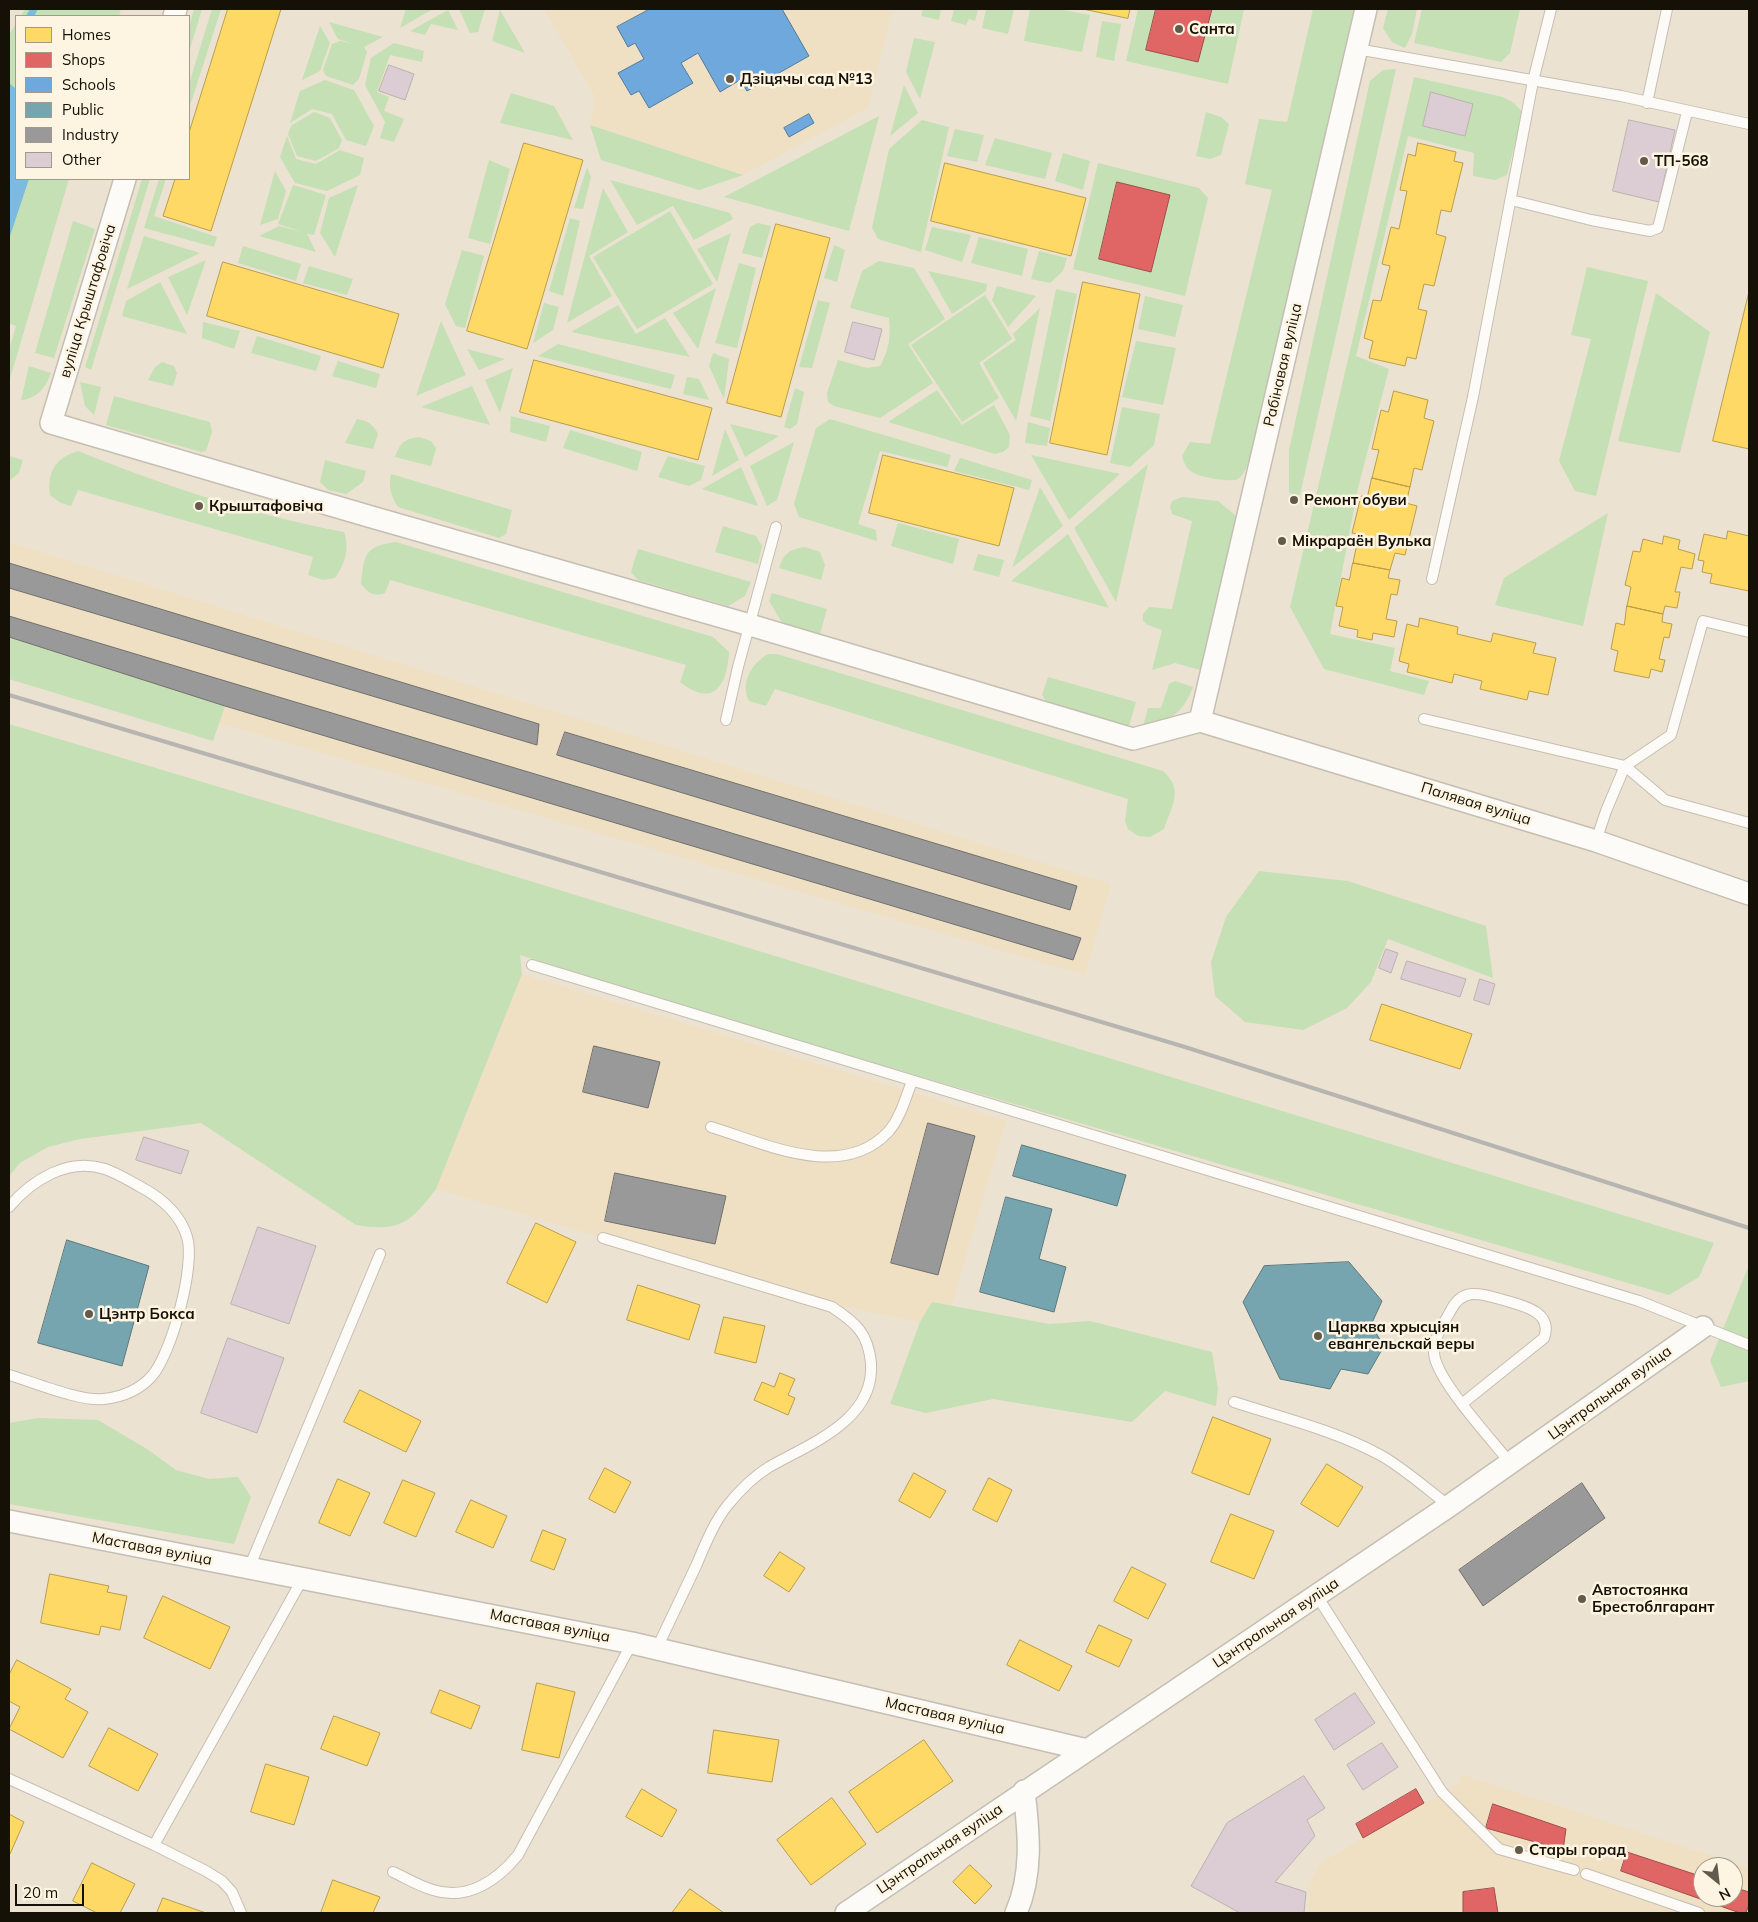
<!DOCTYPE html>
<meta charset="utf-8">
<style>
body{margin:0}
#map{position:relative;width:1758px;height:1922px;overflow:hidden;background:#ece2d2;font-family:Mulish,sans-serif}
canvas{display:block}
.frame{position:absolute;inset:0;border:10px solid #161106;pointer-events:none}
.legend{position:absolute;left:15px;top:15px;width:175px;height:165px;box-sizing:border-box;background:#fef4e2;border:1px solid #a1998a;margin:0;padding:6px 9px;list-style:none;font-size:15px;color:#161106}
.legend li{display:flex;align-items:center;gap:10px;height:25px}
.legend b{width:25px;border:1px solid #a1998a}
.north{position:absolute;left:1693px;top:1857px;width:50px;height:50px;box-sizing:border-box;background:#fef4e2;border:1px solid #a1998a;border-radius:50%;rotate:151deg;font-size:14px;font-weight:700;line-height:20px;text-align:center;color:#161106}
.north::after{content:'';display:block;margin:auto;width:18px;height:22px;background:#615a4d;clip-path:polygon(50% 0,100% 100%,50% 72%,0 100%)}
.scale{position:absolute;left:15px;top:1884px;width:69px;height:22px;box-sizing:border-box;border:2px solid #161106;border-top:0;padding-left:6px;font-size:15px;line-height:18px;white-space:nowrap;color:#161106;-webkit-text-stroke:4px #fef4e2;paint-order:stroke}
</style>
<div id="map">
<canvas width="1758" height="1922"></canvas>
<div class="frame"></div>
<ul class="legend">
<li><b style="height:14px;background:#ffd966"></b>Homes</li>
<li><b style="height:14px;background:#e06666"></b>Shops</li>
<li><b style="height:14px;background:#6fa8dc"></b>Schools</li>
<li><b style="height:14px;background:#76a5af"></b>Public</li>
<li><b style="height:14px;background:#999"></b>Industry</li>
<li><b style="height:14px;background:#dcccd4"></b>Other</li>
</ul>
<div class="north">N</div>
<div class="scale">20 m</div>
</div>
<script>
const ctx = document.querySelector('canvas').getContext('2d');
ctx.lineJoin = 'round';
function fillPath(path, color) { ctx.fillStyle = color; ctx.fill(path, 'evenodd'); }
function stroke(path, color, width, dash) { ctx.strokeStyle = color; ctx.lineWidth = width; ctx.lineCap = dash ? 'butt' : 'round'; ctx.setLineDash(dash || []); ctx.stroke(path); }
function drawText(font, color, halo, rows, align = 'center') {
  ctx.font = font + ' Mulish,sans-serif'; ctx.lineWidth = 5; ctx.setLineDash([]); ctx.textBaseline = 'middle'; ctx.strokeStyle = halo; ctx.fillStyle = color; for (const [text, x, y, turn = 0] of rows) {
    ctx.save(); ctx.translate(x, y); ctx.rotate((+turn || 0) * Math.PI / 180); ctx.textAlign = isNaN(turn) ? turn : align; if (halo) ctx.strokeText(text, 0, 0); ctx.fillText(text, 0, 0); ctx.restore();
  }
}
const built = new Path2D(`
 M544 9H893L868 108 743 175 590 125 595 97Z
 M9 542 1111 884 1085 975 219 723 225 706 9 642Z
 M522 974 1006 1121 945 1328 810 1299 436 1189Z
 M1460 1774 1749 1868V1913H1308L1309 1885 1320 1863 1460 1783ZM1703 1867H1733V1897H1703Z`);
const green = new Path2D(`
 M25 9H121L119 16H21Z
 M194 9H202L189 52V27Z
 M212 9H221L189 109V84Z
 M406 9H433L400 28Z
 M459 9H485L478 32 470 33Z
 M923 9H941L939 20 921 16Z
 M954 9H978L975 21 969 19 966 25 951 21Z
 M986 9H1014L1008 34 982 28Z
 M1030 9H1058L1090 15 1082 52 1024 41Z
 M1138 9H1244L1228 84 1126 61Z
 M1313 9H1354L1250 458C1247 465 1245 474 1238 479 1231 483 1199 477 1192 472 1186 468 1184 463 1182 456L1190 442 1210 444 1272 190 1245 184 1259 119 1287 122Z
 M1388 9H1417L1412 34 1405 48 1392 42 1383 28Z
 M1422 9H1520L1510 53 1501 62 1414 43Z
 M448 10 458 30 431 24 425 35 410 31Z
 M500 10 525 53 492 41Z
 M1102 21 1121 24 1114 61 1096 57Z
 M329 22 383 37 364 47 367 52 359 79 353 85 326 76 323 70 332 44 340 41 353 44 338 39Z
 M16 23V179H69L9 382V350L16 326 9 323V35Z
 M320 26 330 43 320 71 302 80Z
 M914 38 935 42 920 99 906 72Z
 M394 43 424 51 422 62 390 55 377 92 389 97 384 111 404 119 394 142 380 138 385 122 365 85 371 58Z
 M1396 69 1300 495 1289 493V450L1370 81 1383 70Z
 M1414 77 1503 97 1514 103 1523 113 1507 175 1495 180 1473 176 1474 153 1408 136 1356 356 1389 369 1358 488 1330 634 1395 648 1390 671 1429 681 1424 695 1324 669 1290 607Z
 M325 80 354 90 374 126 366 146 346 140 332 114 312 109 290 123 300 91Z
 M904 85 918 113 890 136Z
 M511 93 554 106 573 140 500 123Z
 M314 112 330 118 342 140 339 148 316 161 297 156 288 134 291 126Z
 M1206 112 1221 117 1229 124 1221 155 1210 159 1196 156Z
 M879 116 849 231 724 197Z
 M922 120 949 127 921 252 878 239 872 228 889 149Z
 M590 125 743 175 699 190 601 160Z
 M955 129 984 135 977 162 947 156Z
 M287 136 296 159 316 164 340 150 364 158 360 175 327 191 295 183 280 157Z
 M995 138 1052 153 1045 179 985 165Z
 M1063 153 1090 161 1083 190 1055 181Z
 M489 160 510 169 490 244 468 238Z
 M1098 163 1199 188 1208 198 1185 296 1073 269Z
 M587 167 591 177 583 209 574 208Z
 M275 171 286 191 278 219 260 225Z
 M142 179H150L91 370 85 367Z
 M159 179H166L154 216 217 237 214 247 144 228Z
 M610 180 730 213 733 219 694 240 673 206 637 225Z
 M293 185 326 195 314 235 307 234 316 252 259 236 279 226 303 232 278 224Z
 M358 185 335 257 320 233 329 198Z
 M603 188 628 232 589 256 612 296 567 323Z
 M670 211 713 284 637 329 593 257Z
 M570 218 580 221 563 296 549 291Z
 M73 221 95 229 54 358 35 353Z
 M758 223 771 226 762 258 742 253 750 227Z
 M932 227 971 235 962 262 925 250Z
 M731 233 717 282 697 249Z
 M144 236 200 253 127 289Z
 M979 237 1028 249 1022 276 971 263Z
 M834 245 845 250 837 282 824 278Z
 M243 246 301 264 296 281 238 263Z
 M462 250 484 256 465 328 456 326 445 304Z
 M1039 251 1067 258 1063 271 1050 283 1031 279Z
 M206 260 187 315 168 277Z
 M879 261 914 268 945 319 908 344 933 383 880 418 834 406 828 402 827 393 838 360 867 368 880 366C889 350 891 337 889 318L850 308 862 271Z
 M739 263 756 268 737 348 715 343Z
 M309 266 353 279 347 295 303 283Z
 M1587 267 1648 281 1596 496 1575 491 1559 461 1591 339 1571 335Z
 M928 271 987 284 986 291 952 314Z
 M160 282 187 334 122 316 126 301Z
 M997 286 1036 296 1008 327 992 300Z
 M716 288 698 349 673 313Z
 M1056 289 1077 294 1050 421 1030 416Z
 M1656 293 1710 332 1680 453 1618 441Z
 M985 295 1012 339 979 363 999 398 962 422 911 345Z
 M1145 296 1183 305 1175 337 1138 329Z
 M818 300 830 303 812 368 799 367Z
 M544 303 559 307 553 330 533 343Z
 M618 305 636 334 665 318 690 357 571 332Z
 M1040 308 1016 421 983 363 1016 340 1013 334Z
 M441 321 466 375 416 396Z
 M203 322 240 331 234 349 202 338Z
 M257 336 321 356 316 371 251 353Z
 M1136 341 1176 348 1163 405 1122 397Z
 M558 344 675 375 671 389 538 356Z
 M467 349 505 359 479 370Z
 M713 353 729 359 724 399 709 366Z
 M338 361 380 374 376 388 332 376Z
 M162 362 174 366 177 373 173 386 148 380 155 367Z
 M29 366 51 373C46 387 37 399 21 400Z
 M513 368 500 413 485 380Z
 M687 377 699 379 709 400 683 394Z
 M80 382 101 387 94 415 85 406Z
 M472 386 490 425 421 407Z
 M795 388 804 392 797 424 790 429 784 427Z
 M937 390 962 425 994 405 1010 435 1009 447 1003 452 995 454 888 422Z
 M114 396 210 422 212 432 206 451 201 452 106 425Z
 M1122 407 1160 414 1154 445 1130 467 1110 463Z
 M511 416 550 426 546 442 510 432Z
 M357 419C368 421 373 424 378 434L373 449 345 443Z
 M830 419 951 455 947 467 880 451 858 524 876 530 877 541 799 517 794 504 816 428Z
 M1028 422 1050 428 1047 446 1025 443Z
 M730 424 779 436 745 457Z
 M725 429 739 460 712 476Z
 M570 430 642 452 637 471 563 448Z
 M419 437 431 441 436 448 431 466 395 457C400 443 404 439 419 437Z
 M794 442 777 500 767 506 750 466Z
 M78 451C164 486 253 515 344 532 350 549 345 563 335 578L323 580 308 575 313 557 78 490 71 506 61 503 50 495C47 472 55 458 78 451Z
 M1031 455 1120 474 1069 520Z
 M9 456 23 460 19 473 9 481Z
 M668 456 705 466 701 480 689 486 658 477Z
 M960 458 1032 480 1029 490 954 471Z
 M325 460 366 471 363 482 346 494 328 490 320 482Z
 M1148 464 1116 602 1074 528Z
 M741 467 758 506 702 489Z
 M391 474 512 510 506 534 499 538 398 507C391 496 388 487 391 474Z
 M1040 487 1063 526 1012 568Z
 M1182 497 1218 501 1235 515 1236 524 1200 670 1175 663 1152 670 1162 630 1148 625 1143 621V614L1149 607 1172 609 1192 521 1172 514 1170 507 1172 501Z
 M1608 513 1583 626 1495 605 1504 578Z
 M898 523 959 539 953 564 891 546Z
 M723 526 756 536 762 546 758 564 715 552Z
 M1068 534 1109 608 1011 581Z
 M396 542 713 637 729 652C727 687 713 708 680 682L686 665 390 580 385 593C373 597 369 593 361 584 364 554 365 546 396 542Z
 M805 547 820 552 825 565 821 580 779 568C784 554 789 549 805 547Z
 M638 549 751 582 745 596 728 606 638 580 631 572Z
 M978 554 1004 560 999 577 973 570Z
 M772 593 827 609 820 634 782 623 769 601Z
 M9 637 225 706 213 741 9 679Z
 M768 654H777L1163 771C1184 790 1172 805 1164 829L1150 837 1138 836 1128 829 1125 821 1128 799 775 689 766 706 749 701C740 683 751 664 768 654Z
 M1048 677 1136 702 1129 726 1047 703 1042 695Z
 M1175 681 1193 687C1182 716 1169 719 1142 730L1148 708H1161L1169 684Z
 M9 724 376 834 1714 1243 1699 1277 1669 1295 754 1028 520 955 522 974 436 1189C410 1223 400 1232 356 1225L201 1123 80 1139 48 1147 20 1163 9 1176Z
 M1259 871 1348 881 1486 926 1493 978 1388 939 1371 982 1347 1008 1303 1030 1245 1022 1215 996 1211 962 1226 917Z
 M1749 1265V1381L1721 1387 1710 1361Z
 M932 1302 1049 1324 1090 1321 1212 1352 1218 1389 1216 1406 1165 1391 1132 1422 993 1399 926 1413 890 1404 920 1322Z
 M38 1418 98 1420 147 1449 176 1470 209 1479 238 1477 251 1497 234 1544 9 1504V1423Z`);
const water = new Path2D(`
 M9 83 16 89V179H29L9 239Z`);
const homes = new Path2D(`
 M228 9H281L211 231 163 216 175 179H189V133Z
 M1083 9H1130L1128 18Z
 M524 143 583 160 527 349 467 331Z
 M1418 143 1456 152 1454 161 1463 163 1451 212 1441 210 1436 234 1446 237 1434 286 1424 284 1418 309 1427 311 1416 359 1407 357 1405 366 1369 358 1373 341 1364 338 1373 300 1381 301 1390 266 1382 264 1391 227 1399 229 1407 191 1400 190 1408 154 1415 156Z
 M945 163 1086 198 1071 256 931 221Z
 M776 224 830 238 781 417 727 403Z
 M223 262 399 314 383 368 207 316Z
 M1083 282 1140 294 1107 455 1050 443Z
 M1749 292V449L1713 441Z
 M534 360 712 408 698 460 520 412Z
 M1394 391 1428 400 1424 418 1434 421 1422 470 1414 468 1410 487 1372 478 1379 450 1372 449 1381 410 1388 412Z
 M883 455 1014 488 999 546 869 513Z
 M1372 478 1410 487 1406 503 1417 506 1405 555 1395 553 1390 570 1353 563 1359 534 1352 533 1361 496 1367 497Z
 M1728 531 1749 536V591L1710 583 1712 574 1702 572 1704 561 1698 560 1704 534 1726 539Z
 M1664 536 1680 540 1678 549 1695 554 1692 569 1681 567 1675 592H1680L1677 608 1665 606 1663 614 1627 606 1631 587 1625 585 1633 551 1640 552 1643 539 1662 544Z
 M1353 563 1390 570 1388 578 1400 580 1397 595 1391 594 1386 619 1397 621 1394 637 1373 633 1372 640 1357 637 1358 630 1339 626 1343 607 1336 606 1342 578 1349 580Z
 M1627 606 1663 614 1662 622 1672 624 1669 638 1664 637 1659 659 1665 660 1662 672 1651 669 1649 678 1614 671 1618 651 1611 649 1616 623 1624 625Z
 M1420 618 1458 627 1457 634 1491 642 1493 633 1536 643 1533 653 1556 658 1548 695 1529 691 1527 700 1480 689 1482 681 1454 674 1452 683 1407 672 1409 664 1399 661 1407 624 1418 627Z
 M1382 1004 1472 1034 1460 1069 1370 1040Z
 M536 1223 576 1242 547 1303 507 1283Z
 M638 1285 700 1305 689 1340 627 1320Z
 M724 1317 765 1326 756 1363 715 1353Z
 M780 1373 795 1379 788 1395 795 1398 788 1415 754 1400 762 1382 774 1387Z
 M360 1390 421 1421 406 1452 344 1422Z
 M1213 1417 1271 1439 1249 1495 1192 1473Z
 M1327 1464 1363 1487 1338 1527 1301 1504Z
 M605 1468 631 1482 615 1513 589 1499Z
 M914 1473 946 1491 930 1518 899 1501Z
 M989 1478 1012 1490 997 1522 973 1510Z
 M338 1479 370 1493 350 1536 319 1523Z
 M403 1480 435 1493 416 1537 384 1523Z
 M471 1500 507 1516 493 1548 456 1532Z
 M1231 1514 1274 1531 1254 1579 1211 1562Z
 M543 1530 566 1539 554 1570 531 1561Z
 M780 1552 805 1568 789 1592 764 1576Z
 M1132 1567 1166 1584 1148 1619 1114 1601Z
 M50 1574 109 1586 107 1592 127 1596 120 1630 101 1626 99 1635 41 1623Z
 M163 1596 230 1627 210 1669 144 1638Z
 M1099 1625 1132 1640 1119 1667 1086 1652Z
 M1020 1640 1072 1666 1059 1691 1007 1665Z
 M17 1660 71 1689 65 1699 88 1712 63 1758 9 1729 20 1707 9 1701V1675Z
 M537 1683 575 1692 559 1758 522 1750Z
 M440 1690 480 1706 471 1729 431 1713Z
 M334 1716 380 1733 367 1766 321 1749Z
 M109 1728 158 1754 138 1791 89 1766Z
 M714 1730 779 1740 772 1782 708 1773Z
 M924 1740 953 1781 877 1833 849 1792Z
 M266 1764 309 1777 294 1825 251 1812Z
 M642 1789 677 1810 662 1837 626 1817Z
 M832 1798 866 1844 811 1885 777 1840Z
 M9 1814 24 1822 10 1854H9Z
 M92 1863 135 1884 120 1913H97L73 1901Z
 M970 1865 992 1886 975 1904 953 1882Z
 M333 1880 380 1897 373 1913H321Z
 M690 1889 724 1913H672Z
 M163 1898 206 1913H157Z`);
const shops = new Path2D(`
 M1156 9H1212L1198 62 1146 50Z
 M1117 182 1170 195 1151 272 1099 259Z
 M1416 1789 1424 1803 1363 1838 1356 1824Z
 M1493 1804 1566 1829 1563 1850 1486 1828Z
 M1627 1852 1703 1877V1897H1733V1887L1749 1892V1904L1746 1913H1740L1621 1871Z
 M1494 1888 1498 1913H1463V1892Z`);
const schools = new Path2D(`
 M650 9H782L809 56 747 91 740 80 720 92 698 53 681 63 693 83 649 108 639 91 631 95 618 73 644 59 635 43 628 47 617 27Z
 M809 114 814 123 789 137 784 128Z`);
const public = new Path2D(`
 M1022 1145 1126 1175 1117 1206 1013 1176Z
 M1006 1197 1052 1209 1039 1259 1066 1267 1054 1312 980 1292Z
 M67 1240 149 1266 122 1366 38 1343Z
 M1349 1262 1382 1301 1371 1325 1384 1346 1368 1374 1341 1369 1330 1389 1280 1379 1243 1302 1264 1266Z`);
const industry = new Path2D(`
 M9 563 539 724 537 745 9 588Z
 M9 616 1081 938 1073 960 225 706 9 637Z
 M565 732 1077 886 1070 910 557 755Z
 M594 1046 660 1062 648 1108 583 1092Z
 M928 1123 975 1136 938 1275 891 1263Z
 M615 1173 726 1196 715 1244 605 1221Z
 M1582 1483 1605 1518 1483 1606 1459 1570Z`);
const stream = new Path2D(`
 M30 16 34 9`);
const building = new Path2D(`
 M389 65 414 74 405 100 379 91Z
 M1431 92 1473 104 1465 136 1423 126Z
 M1629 120 1675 130 1659 202 1613 191Z
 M853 322 882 329 874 360 845 352Z
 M1386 949 1398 953 1391 973 1379 968Z
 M1407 961 1466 979 1460 997 1401 979Z
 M1480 979 1495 984 1489 1005 1474 1000Z
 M144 1137 189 1151 181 1174 136 1160Z
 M258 1227 316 1246 289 1324 231 1304Z
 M228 1338 284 1358 257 1433 201 1413Z
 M1355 1693 1375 1723 1334 1750 1315 1720Z
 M1382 1743 1398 1767 1363 1790 1347 1765Z
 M1304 1776 1325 1808 1307 1820 1315 1836 1275 1882 1306 1892 1304 1913H1240L1191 1886 1227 1823Z`);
const lane = new Path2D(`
 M1357 49 1621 96 1749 124
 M1647 103 1667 9
 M1515 201 1591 220 1650 231 1658 228 1687 112
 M1432 579 1473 397 1533 81 1551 9
 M1424 719 1625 766 1665 800 1749 823
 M726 720 738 667 776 527
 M1596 841 1606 811 1625 766 1671 735 1703 621 1749 632
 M532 965 1639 1301 1749 1345
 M711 1127C764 1143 841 1182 888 1132 900 1119 906 1097 912 1081
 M9 1207C32 1180 68 1157 105 1169 117 1173 128 1180 139 1186 160 1197 180 1213 187 1237 196 1265 171 1356 151 1377 139 1390 121 1397 104 1399 81 1402 33 1382 9 1375
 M603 1238 832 1307C856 1323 868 1333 871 1363 875 1421 809 1444 769 1467 753 1477 739 1491 727 1506 713 1524 705 1545 696 1566 683 1593 670 1621 657 1648
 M1234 1402C1283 1418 1337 1431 1382 1456 1406 1470 1427 1489 1449 1506
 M1463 1403 1544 1338C1554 1310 1519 1305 1500 1299 1480 1293 1462 1288 1451 1310 1444 1323 1434 1337 1434 1352 1434 1378 1493 1441 1511 1464
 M249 1568 380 1254
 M1317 1596 1442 1792 1499 1849 1574 1870
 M9 1779 154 1845 206 1871 222 1881 232 1892 241 1913
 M154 1845 303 1578
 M393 1872C406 1878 419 1886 433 1890 467 1901 497 1881 518 1855L632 1643
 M1586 1874 1699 1913`);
const street = new Path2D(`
 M174 16 176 9
 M125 179 51 423 368 516 750 625 1133 739 1200 721
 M1200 721 1366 9
 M1200 721 1596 841 1749 894
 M9 1521 632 1643 1087 1750
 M846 1913 1449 1506 1703 1327
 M1016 1913C1033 1874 1029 1833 1024 1791`);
const rail = new Path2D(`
 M9 695 1185 1047 1749 1228`);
const markers = [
 [1179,29,5,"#615a4d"],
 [730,79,5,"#615a4d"],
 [1644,161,5,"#615a4d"],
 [1294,500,5,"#615a4d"],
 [199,506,5,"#615a4d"],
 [1282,541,5,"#615a4d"],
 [89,1314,5,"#615a4d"],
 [1318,1336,5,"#615a4d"],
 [1582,1599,5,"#615a4d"],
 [1519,1850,5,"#615a4d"]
];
const poiNames = [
 ["Санта",1189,29],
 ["Дзіцячы сад №13",740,79],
 ["ТП-568",1654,161],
 ["Ремонт обуви",1304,500],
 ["Крыштафовіча",209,506],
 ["Мікрараён Вулька",1292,541],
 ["Цэнтр Бокса",99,1314],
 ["Царква хрысціян",1328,1327],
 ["евангельскай веры",1328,1344],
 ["Автостоянка",1592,1590],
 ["Брестоблгарант",1592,1607],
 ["Стары горад",1529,1850]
];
const streetNames = [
 ["вуліца Крыштафовіча",88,301,-73],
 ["Рабінавая вуліца",1283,365,-77],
 ["Палявая вуліца",1476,804,17],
 ["Цэнтральная вуліца",1610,1393,-36],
 ["Маставая вуліца",152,1549,11],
 ["Цэнтральная вуліца",1276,1623,-34],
 ["Маставая вуліца",550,1626,11],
 ["Маставая вуліца",945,1716,13],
 ["Цэнтральная вуліца",940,1849,-34]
];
fillPath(built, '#efe0c4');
fillPath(green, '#c4e0b4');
fillPath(water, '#7eb9df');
fillPath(homes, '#ffd966');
stroke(homes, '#b99d49', 1);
fillPath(shops, '#e06666');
stroke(shops, '#a34c49', 1);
fillPath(schools, '#6fa8dc');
stroke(schools, '#547b9c', 1);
fillPath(public, '#76a5af');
stroke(public, '#59797c', 1);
fillPath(industry, '#999');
stroke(industry, '#72706d', 1);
stroke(stream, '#7eb9df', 7);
fillPath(building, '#dcccd4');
stroke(building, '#bab2b0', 1);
stroke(lane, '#c5beb2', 12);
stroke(street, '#c5beb2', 24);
stroke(lane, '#fcfbf8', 10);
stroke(street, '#fcfbf8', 21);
stroke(rail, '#b7b5b1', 4);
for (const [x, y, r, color] of markers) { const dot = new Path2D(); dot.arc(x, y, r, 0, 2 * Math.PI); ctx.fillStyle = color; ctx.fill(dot); stroke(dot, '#fef4e2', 2); }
drawText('bold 15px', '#161106', '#fef4e2', poiNames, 'left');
drawText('15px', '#161106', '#fef4e2', streetNames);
</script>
